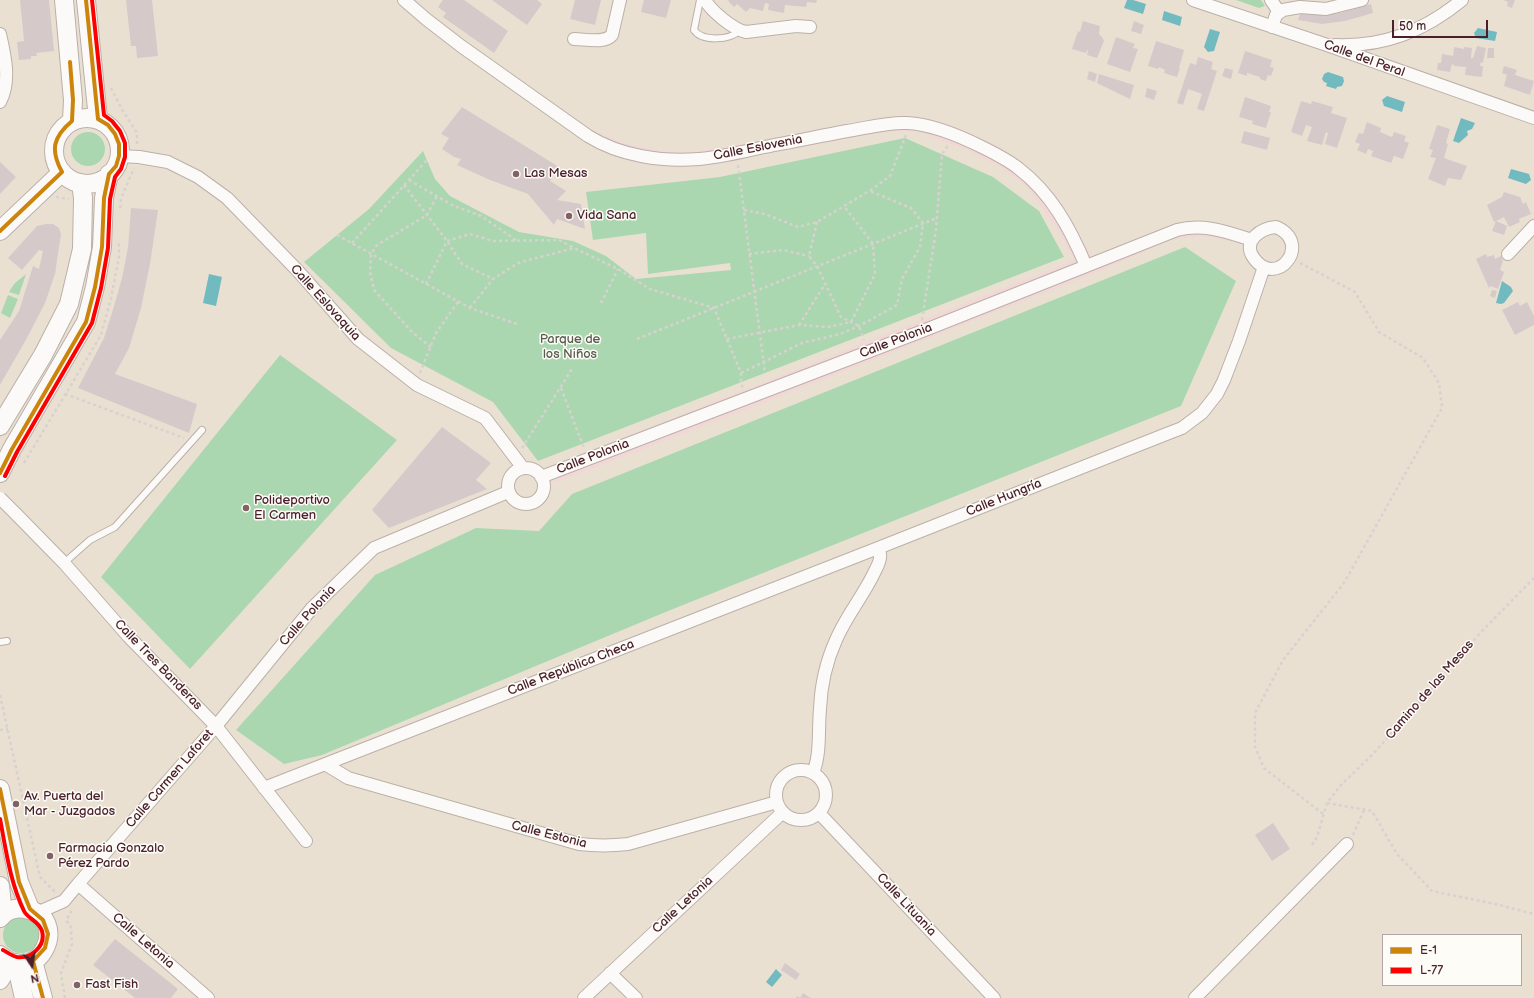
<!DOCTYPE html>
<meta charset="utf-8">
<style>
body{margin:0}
#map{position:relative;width:1534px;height:998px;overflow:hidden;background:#eae0d2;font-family:"Balsamiq Sans",sans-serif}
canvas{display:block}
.legend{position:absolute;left:1382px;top:934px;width:140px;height:52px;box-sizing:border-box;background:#fdfcf7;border:1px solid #b5a4a5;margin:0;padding:5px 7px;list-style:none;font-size:12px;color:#4a1f2b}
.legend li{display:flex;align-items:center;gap:8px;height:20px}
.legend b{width:20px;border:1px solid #b5a4a5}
.north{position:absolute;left:12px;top:946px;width:40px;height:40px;-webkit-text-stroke:3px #fdfcf7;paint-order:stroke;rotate:168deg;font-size:11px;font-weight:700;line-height:16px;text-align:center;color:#4a1f2b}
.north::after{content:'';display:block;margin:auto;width:14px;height:18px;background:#4a1f2b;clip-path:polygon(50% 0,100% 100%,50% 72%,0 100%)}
.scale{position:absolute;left:1392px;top:20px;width:96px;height:18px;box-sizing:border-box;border:2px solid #4a1f2b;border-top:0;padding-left:5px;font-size:12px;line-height:14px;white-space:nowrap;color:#4a1f2b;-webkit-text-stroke:3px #fdfcf7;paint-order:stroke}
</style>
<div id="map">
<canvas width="1534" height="998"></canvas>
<ul class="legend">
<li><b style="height:5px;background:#cc840b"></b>E-1</li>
<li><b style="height:5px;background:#f00"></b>L-77</li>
</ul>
<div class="north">N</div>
<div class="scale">50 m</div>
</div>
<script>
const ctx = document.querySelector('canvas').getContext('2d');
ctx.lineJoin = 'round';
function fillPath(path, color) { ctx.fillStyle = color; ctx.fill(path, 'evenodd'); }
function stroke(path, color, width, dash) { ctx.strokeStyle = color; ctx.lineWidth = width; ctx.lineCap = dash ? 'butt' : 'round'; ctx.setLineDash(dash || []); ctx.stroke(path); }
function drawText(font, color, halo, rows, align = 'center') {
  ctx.font = font + ' "Balsamiq Sans",sans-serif'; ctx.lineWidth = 3; ctx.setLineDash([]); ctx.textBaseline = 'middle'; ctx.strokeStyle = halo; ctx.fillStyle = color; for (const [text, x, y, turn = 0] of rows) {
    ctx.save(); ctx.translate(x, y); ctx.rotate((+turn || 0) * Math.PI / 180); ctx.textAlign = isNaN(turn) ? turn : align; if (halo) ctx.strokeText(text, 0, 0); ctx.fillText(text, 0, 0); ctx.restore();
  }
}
const built = new Path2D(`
 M912 116 952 126 1000 147 1030 170 1058 197 1092 257 1185 222 1207 221 1249 232 1241 244 1207 236 1173 239 1096 273 692 431 554 483 548 467 1074 260 1058 230 1027 187 999 166 964 149 916 131 882 132 704 165 682 166 650 164 613 156 584 142 592 130 626 144 667 152H695L851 124Z`);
const green = new Path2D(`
 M1236 0H1261L1265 6 1259 8Z
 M71 149a17 17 0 1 1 34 0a17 17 0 1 1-34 0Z
 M905 138 993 177 1039 211 1064 257 538 461 493 402 391 348 304 262 369 209 423 151 435 179 450 196 519 232 573 241 606 256 636 279 731 270 730 263 648 274 646 233 593 240 586 192 720 177Z
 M1185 247 1236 281 1181 406 668 611 322 755 284 764 236 730 375 575 476 528 539 531 572 494Z
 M26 274 19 295 9 292 14 284Z
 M8 295 18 299 10 318 1 313Z
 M280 355 397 440 190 669 101 577Z
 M3 935a18 18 0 1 1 36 0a18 18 0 1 1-36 0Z`);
const water = new Path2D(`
 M1127 0H1133L1146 4 1143 14 1124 8Z
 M1164 11 1182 17 1180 26 1162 20Z
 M1478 28 1497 32 1495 41 1476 38 1474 33Z
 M1210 29 1220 32 1214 51 1208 52 1204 47Z
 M1328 72 1343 77 1344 81 1342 86 1337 87 1336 89 1326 86 1327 83 1324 82 1322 79 1324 74Z
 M1387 96 1405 102 1402 112 1384 106 1382 100Z
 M1461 118 1475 123 1472 129 1467 131 1468 135 1459 143 1453 141Z
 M1511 169 1529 174 1531 180 1526 184 1508 178Z
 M209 274 222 277 216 306 203 303Z
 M1502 281 1511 287 1513 291 1504 303 1501 304 1496 303Z
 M776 969 782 975 772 987 766 982Z`);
const building = new Path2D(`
 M20 0H49L54 51 36 53 37 56H31V59L19 60 17 42 24 41Z
 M126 0H152L158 56 137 58 136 46H131Z
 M443 0H464L508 31 494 53 443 17 446 13 438 7Z
 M492 0H537L542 4 527 25Z
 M575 0H601L595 25 570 19Z
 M644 0H671L666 18 641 12Z
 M729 0H817L816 3 807 2 806 7 785 5 784 13 768 10 769 4 765 3 763 11 750 8 746 12 737 4 734 7 728 1Z
 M1503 0H1515L1512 8 1507 6 1508 2Z
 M1371 4 1373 13 1345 21 1322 24 1298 20 1301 11 1316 14H1328L1340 13Z
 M1083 21 1100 26 1099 34 1102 37 1104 41 1097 58 1087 55 1088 51 1087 50 1086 53 1072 49 1078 31 1080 32Z
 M1134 21 1144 25 1141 34 1131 31Z
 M1116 37 1135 44 1133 48 1138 49 1130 72 1107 64Z
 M1156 41 1184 50 1179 68H1180L1177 77 1164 73 1165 70 1159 67 1158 69 1148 66Z
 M1477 46 1486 48 1483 63 1481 62 1480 66H1483L1482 77 1465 75 1466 67 1454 66V65L1452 64 1450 72 1437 70 1438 63H1441L1442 54 1453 56 1454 47 1464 49V47L1472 48 1471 58H1473Z
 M1488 48H1494V58H1487Z
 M1245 51 1272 60 1270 67 1274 68 1271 76 1268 75 1266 81 1260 79V77L1247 73V76L1238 73Z
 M1198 57 1213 62 1211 69 1217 71 1204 111 1197 109 1202 94 1188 89 1183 105 1177 103 1190 63 1196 65Z
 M1504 66 1517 70 1515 75 1534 81 1530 95 1504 86 1507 75 1502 73Z
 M1225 68 1233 70 1231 79 1222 76Z
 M1089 71 1097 74 1095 82 1087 79Z
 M1099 74 1134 85 1130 99 1097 83Z
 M1147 88 1157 91 1154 100 1145 97Z
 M1245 97 1271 106 1269 112H1271L1266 128 1252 124 1253 121 1239 117Z
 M1301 101 1311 104 1312 101 1333 107 1331 113 1347 118 1337 148 1325 144 1328 133 1326 132 1322 145 1307 141 1312 127 1306 125 1302 136 1291 132Z
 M462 107 559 167 550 181 566 191 557 200 581 204 585 229 557 219 554 225 528 194 490 180 457 165 461 159 454 157 442 149 449 138 441 134Z
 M1367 122 1381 128 1380 132 1392 137 1394 132 1406 136 1404 141 1409 143 1403 159 1394 156 1391 163 1371 156 1373 151 1368 149 1366 154 1357 150 1360 144 1355 142 1359 133 1363 134Z
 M1437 125 1450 129 1446 143 1448 144 1444 158 1467 166 1461 180 1448 178 1445 186 1428 179 1436 158 1430 157 1433 150 1429 149Z
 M1244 131 1270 138 1267 150 1241 143Z
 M0 162 16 177 0 194Z
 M1504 192 1520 197 1523 204 1526 202 1531 214 1519 219 1520 222 1509 227 1504 217 1494 222 1487 205 1502 197Z
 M131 208 158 210 150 264 141 308 129 348 115 374 197 404 189 433 78 388 104 338 115 303 122 278 128 247Z
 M1496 221 1507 226 1504 235 1492 231Z
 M46 224H53L59 228 61 234 55 274 45 303 27 338 0 385V340L19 311 33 266 39 269 43 251 39 250 22 270 8 258 37 226Z
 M1486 254 1487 257 1494 255 1495 259 1501 256 1503 261 1500 270 1504 272 1498 289 1491 286 1489 288 1476 259Z
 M1492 290 1497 291 1495 298 1490 296Z
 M1518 302 1520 306 1527 302 1534 316V325L1515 335 1502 310Z
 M442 427 491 463 476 480 487 489 389 528 372 510Z
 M1273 823 1290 849 1272 861 1255 835Z
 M115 939 178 989 171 998H135L93 965Z
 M785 963 800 974 796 980 781 970Z
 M803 993 811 998H796L797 996 800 998Z`);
const path = new Path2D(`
 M111 88 123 111 137 133V146
 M738 165 765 373
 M409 180 452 205 481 216 516 240
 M404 185 447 241 462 264 493 279
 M56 197 69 199
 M120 208 121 199 134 168
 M744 210 765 214 798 227 817 222 871 190 890 176 906 135
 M817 222 809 256 817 266 841 317 859 326 864 340
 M337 235 470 308 517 324
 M352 243 427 160
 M749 254 783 250 809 256
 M1300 263 1355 292 1379 332 1423 358 1439 383 1442 408 1344 583 1283 660 1255 713V747L1264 768 1323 814
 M426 284 447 241 470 234 493 241 559 240 574 248
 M601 303 618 269
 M470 308 493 279 518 263 574 248 618 269 650 289 714 308 741 373V382L743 389
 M922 320 936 230 942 154 949 144
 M799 325 825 284
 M637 339 937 218
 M727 339 799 325 828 327 851 322 875 274 873 244 844 206
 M431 347 413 333 374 290 370 272 371 254 377 245 427 215 437 196
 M420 373 436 333 458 302
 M741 373 802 343 840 334 859 326 897 305 902 279 920 247 923 223 911 208 870 191
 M561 388 584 448
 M65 394 184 438
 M522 448 572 369
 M24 463 101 335 111 298 119 257V243
 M0 695 40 877 56 893
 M0 730 8 729
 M1327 803 1372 811 1397 854 1432 891 1495 904 1534 914
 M1353 835 1364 810
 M1312 845 1317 837 1327 803 1340 786 1374 753 1483 630 1534 578
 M65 998 61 973 72 944 71 927 66 920 71 912 70 911`);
const lane = new Path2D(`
 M700 0 694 30C702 42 730 40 739 31
 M64 563 90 540 115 527 202 430
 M0 642 7 641`);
const street = new Path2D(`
 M404 0 426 19 461 46 588 136C620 156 662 162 699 159 721 157 743 152 764 147 792 142 820 136 847 131 867 128 887 122 907 123 933 124 962 137 984 148 996 154 1008 160 1018 168 1051 193 1070 228 1086 266
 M705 0C711 11 734 30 746 32L796 26 810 27
 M1193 0 1327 45 1534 118
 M1271 0 1279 12
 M1272 27 1276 15 1283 10 1300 7 1326 9 1362 0
 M0 34C5 56 11 81 0 102
 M574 39C585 39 604 44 612 35L620 0
 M1335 45C1384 47 1424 31 1462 0
 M119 156 139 157 168 162 198 177 227 198 298 271 358 339 417 385 485 418 523 468
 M1276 227C1314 243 1276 291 1253 257 1242 240 1262 228 1276 227Z
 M1508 254 1534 226
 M508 486a18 18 0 1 1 36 0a18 18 0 1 1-36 0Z
 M541 477 920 332 1177 230C1204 223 1227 232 1252 240
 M16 514 64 563 128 636 216 726 306 841
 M325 764 348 778 579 844C596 846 611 846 628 844L777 802
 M776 795a25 25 0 1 1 50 0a25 25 0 1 1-50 0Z
 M813 773C821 753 818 730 820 709 821 685 826 662 836 640 846 616 864 595 875 571 877 567 880 562 880 557 881 554 879 551 878 548L1169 433 1182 428 1202 413 1217 394 1224 380 1239 341 1264 267
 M264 788 878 548
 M819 813 994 998
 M78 884 208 998
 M37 913 64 901 78 884 216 726 312 608 374 548 508 492
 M610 973 636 998
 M584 998 783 812
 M1195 998 1347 844`);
const secondary = new Path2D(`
 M64 0 73 100 72 121
 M86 0 98 119
 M54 151a33 33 0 1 1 66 0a33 33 0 1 1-66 0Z
 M0 231 62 172
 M0 426 43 355 69 304 82 249 83 198 81 183
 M0 473 12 449 86 322 95 287 102 247 104 198 109 174
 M0 789 19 882 30 909
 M0 886 3 915
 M0 918C6 910 15 907 25 909 72 916 40 990 0 955
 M33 961 43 998
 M16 963 24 998
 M0 980 10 962`);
const streetBridge = new Path2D(`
 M0 498 16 514`);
const bus1 = new Path2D(`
 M0 231 62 172C50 150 53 137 72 121L73 100 70 62
 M0 473 12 449 86 322 95 287 102 247 104 198 109 174 116 166 119 156V144L115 134 108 125 98 119 86 0
 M0 789 19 882 30 909 43 920 48 934 45 948 33 961 43 998`);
const bus2 = new Path2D(`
 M5 476 17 452 92 323 101 288 108 248 110 199 115 177 121 169 125 157V143L120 131 112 121 104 115 92 0
 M0 819C6 850 10 882 24 911 28 919 39 921 42 931 46 946 31 959 17 957 12 956 7 952 3 950`);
const markers = [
 [516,174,4,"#826365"],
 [569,216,4,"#826365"],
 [246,508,4,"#826365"],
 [16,804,4,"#826365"],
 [50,856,4,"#826365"],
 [77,985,4,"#826365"]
];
const streetNames = [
 ["Calle del Peral",1364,59,20],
 ["Calle Eslovenia",758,148,-11],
 ["Calle Eslovaquia",325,303,48],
 ["Calle Polonia",896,341,-21],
 ["Calle Polonia",593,457,-21],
 ["Calle Hungría",1004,498,-22],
 ["Calle Polonia",308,616,-48],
 ["Calle Tres Banderas",158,665,46],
 ["Calle República Checa",571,668,-21],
 ["Camino de las Mesas",1430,690,-49],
 ["Calle Carmen Laforet",170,779,-49],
 ["Calle Estonia",549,835,14],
 ["Calle Letonia",683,905,-43],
 ["Calle Lituania",906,905,47],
 ["Calle Letonia",143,941,41]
];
const poiNames = [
 ["Las Mesas",524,174],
 ["Vida Sana",577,216],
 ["Polideportivo",254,501],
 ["El Carmen",254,516],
 ["Av. Puerta del",24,797],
 ["Mar - Juzgados",24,812],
 ["Farmacia Gonzalo",58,849],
 ["Pérez Pardo",58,864],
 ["Fast Fish",85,985]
];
const parkNames = [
 ["Parque de",570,340],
 ["los Niños",570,355]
];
fillPath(built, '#f1d7d6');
fillPath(green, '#aad7b0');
fillPath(water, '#70bac0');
fillPath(building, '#d6c9ca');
stroke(lane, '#bab0a8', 8);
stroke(street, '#bab0a8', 14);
stroke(secondary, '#bab0a8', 20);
stroke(path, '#d7d2cf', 2.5, [3, 3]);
stroke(lane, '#fcfaf8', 6);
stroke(street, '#fcfaf8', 12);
stroke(secondary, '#fcfaf8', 18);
stroke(streetBridge, '#bab0a8', 14, []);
stroke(streetBridge, '#fcfaf8', 12);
stroke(bus1, '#cc840b', 4);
stroke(bus2, '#f00', 4);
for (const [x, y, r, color] of markers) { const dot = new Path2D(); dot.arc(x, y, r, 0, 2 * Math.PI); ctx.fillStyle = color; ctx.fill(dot); stroke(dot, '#fdfcf7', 1.5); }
drawText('13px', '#4a1f2b', '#fdfcf7', streetNames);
drawText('13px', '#4a1f2b', '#fdfcf7', poiNames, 'left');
drawText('13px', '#595d50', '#fdfcf7', parkNames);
</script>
